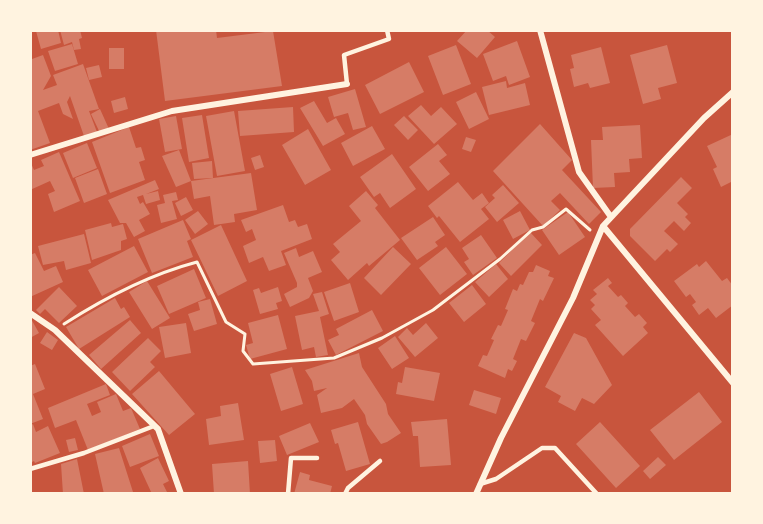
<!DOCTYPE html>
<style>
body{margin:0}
#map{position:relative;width:763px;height:524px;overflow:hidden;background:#c8553d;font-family:"Asap Condensed",sans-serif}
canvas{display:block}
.frame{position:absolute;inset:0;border:32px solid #fff3e0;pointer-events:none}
</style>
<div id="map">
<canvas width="763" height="524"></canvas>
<div class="frame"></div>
</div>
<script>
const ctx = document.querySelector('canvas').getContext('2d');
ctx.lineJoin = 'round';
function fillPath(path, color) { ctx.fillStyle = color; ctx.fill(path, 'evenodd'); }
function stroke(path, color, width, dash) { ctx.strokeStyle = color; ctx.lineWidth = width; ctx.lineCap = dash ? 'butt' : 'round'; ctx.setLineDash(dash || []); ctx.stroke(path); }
const building = new Path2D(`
 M38 30H58L61 43 41 49 36 31Z
 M60 30H80L82 38 79 39 81 49 74 50 72 42 64 45Z
 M156 30H216L217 38 273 31 282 86 165 101Z
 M467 30H487L495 37 477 58 457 41Z
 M517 41 530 77 509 85 506 76 493 81 483 54Z
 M72 44 78 64 55 71 48 51Z
 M456 45 471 84 443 95 428 56Z
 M667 45 677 83 658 88 661 99 643 104 630 55Z
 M601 47 610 83 590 88 588 83 574 87 570 69 574 68 571 55Z
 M109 48H124V69H109Z
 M43 55 51 76 43 90 57 85 53 75 83 64 99 109 89 111 97 132 84 136 70 96 67 102 73 119 63 114 59 103 38 111 50 143 30 150V62L32 59Z
 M409 62 424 92 380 114 365 85Z
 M99 65 102 77 89 80 86 68Z
 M506 81 507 88 525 83 530 105 489 115 482 87Z
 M355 89 366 127 353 130 348 113 334 117 328 97Z
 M476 92 489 119 469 129 456 102Z
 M125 97 128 109 114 113 111 101Z
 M314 101 327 123 336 118 345 134 323 146 300 108Z
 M421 105 431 116 441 107 457 124 434 144 408 116Z
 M293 107 294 132 240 136 238 111Z
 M100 109 109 129 100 133 91 114Z
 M234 111 245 171 217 176 206 116Z
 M202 115 209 158 189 162 182 118Z
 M176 116 182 149 165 152 159 119Z
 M404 116 418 130 408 140 394 125Z
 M540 124 572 160 562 170 601 212 589 224 560 193 551 201 560 210 543 226 493 171Z
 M640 125 642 158 629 159 630 172 614 173 615 187 593 188 591 140H603L602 127Z
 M372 126 385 149 353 166 341 143Z
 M129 127 136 148 141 147 145 160 139 162 145 180 110 193 92 142Z
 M308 129 331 170 305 185 282 145Z
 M733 134V181L721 187 713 169 717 167 707 146Z
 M466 137 476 140 471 152 462 149Z
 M87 143 97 168 73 178 63 153Z
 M438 144 447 155 439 161 450 174 428 191 409 167Z
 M179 150 191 181 176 187 162 156Z
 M59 152 80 201 54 212 48 194 55 191 50 181 30 190V161L34 170 44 166 41 160Z
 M392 154 416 189 390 208 380 193 374 197 360 177Z
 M260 155 264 167 255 170 251 158Z
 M212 161 213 178 194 179 192 163Z
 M98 169 107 194 84 203 75 178Z
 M251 173 257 210 234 214 235 222 214 225 210 196 194 199 191 181Z
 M681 177 692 188 677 203 688 214 685 217 691 223 684 231 674 221 664 231 678 244 670 252 667 249 655 261 630 236V229Z
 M155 180 159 189 146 194 158 191 160 200 146 204 143 195 137 197 140 204 143 202 150 214 139 220 145 231 134 237 126 223H120L108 200Z
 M458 182 473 200 482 193 489 203 481 209 489 219 460 242 439 216 437 218 428 206Z
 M503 185 519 203 497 222 485 207 495 198 492 195Z
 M366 191 378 205 375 208 400 240 369 266 367 263 348 280 331 260 340 252 333 244 361 221 349 206Z
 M176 192 178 200 172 201 177 219 161 223 157 205 165 203 163 195Z
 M186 197 193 210 181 216 175 203Z
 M283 205 289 222 295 220 298 227 307 224 312 239 281 251 286 265 269 271 263 257 249 263 243 246 256 240 252 229 246 232 241 220Z
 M198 211 208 224 195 234 185 220Z
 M520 211 530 230 513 239 503 220Z
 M568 212 585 237 559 255 542 230Z
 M433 217 445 235 435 242 438 246 417 260 401 238Z
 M183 220 191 239 187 241 193 257 152 273 138 239Z
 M111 223 112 227 123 224 127 239 121 241V250L92 260 85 230Z
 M221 225 247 281 218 296 191 240Z
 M530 232 542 245 511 276 499 263Z
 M84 234 91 263 66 270 64 261 43 265 38 246Z
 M481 235 497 258 473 275 464 262 469 259 462 248Z
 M134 246 148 272 102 296 88 270Z
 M393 247 411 264 381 295 364 278Z
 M446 247 467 274 440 295 419 268Z
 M296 248 299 257 313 251 322 272 308 278 313 291 309 298 290 307 284 294 297 287V283L284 253Z
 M35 253 44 271 56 266 63 282 30 297V255Z
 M706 261 722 281 727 278 733 286V305L716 318 708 308 699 315 692 305 696 302 690 294 686 297 674 281 697 264 699 267Z
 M496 264 508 279 489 297 475 282Z
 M536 265 550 271 548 276 554 278 543 301 540 299 531 321 535 323 526 341 521 339 513 359 517 361 512 371 508 369 505 378 478 366 483 355 487 356 494 340 491 339 498 325 501 326 508 310 505 309 513 289 517 291 520 284 523 285 529 272H533Z
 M194 269 206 298 169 314 157 286Z
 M608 278 612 283 608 286 618 297 621 295 628 303 625 306 635 317 639 314 647 323 643 327 648 333 623 356 595 325 601 320 591 309 595 305 590 300 597 294 593 290Z
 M147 281 170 318 152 329 129 292Z
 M350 283 359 312 334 321 324 292Z
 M472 285 486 304 464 322 449 303Z
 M59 287 77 306 59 323 45 309 40 314 36 310Z
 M278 287 282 301 276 303 278 309 260 314 253 290 259 288 261 293Z
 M322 292 329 314 320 317 328 355 316 357 314 347 302 350 295 316 319 311 313 294Z
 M115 298 121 309 124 307 130 317 79 349 66 327Z
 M210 299 217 324 194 331 188 314 200 310 198 302Z
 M372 310 383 331 336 355 328 340 339 335 336 329Z
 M278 315 287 349 250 359 246 345 253 343 248 323Z
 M30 317 39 333 30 338Z
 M130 320 141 333 101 369 89 355Z
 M186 323 191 353 165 358 159 327Z
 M426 323 438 338 415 357 398 337 407 328 413 335Z
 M47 332 58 340 52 350 40 343Z
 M574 333 586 338 612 385 594 404 582 398 575 411 558 402 561 396 545 387Z
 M395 336 409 358 392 369 378 348Z
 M148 338 161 351 150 362 155 367 130 391 112 372Z
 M359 353 362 367 386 404 388 414 401 433 387 442 381 444 367 424 365 415 354 399 342 408 321 413 317 395 327 388 314 391 312 381 305 370Z
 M35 364 45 389 33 394 43 419 30 424V366Z
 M292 367 303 404 281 411 270 374Z
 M405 367 440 373 434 401 396 394 398 382 402 383Z
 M159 371 195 414 169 435 132 394Z
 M106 384 110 395 87 404 92 416 101 412 97 402 116 394 123 411 131 408 140 429 88 450 76 420 55 428 48 408Z
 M474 390 501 398 496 414 469 405Z
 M699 392 722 422 674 460 650 430Z
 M238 403 244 440 209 445 206 419 221 416 220 406Z
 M447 419 451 465 420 467 418 436H413L411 422Z
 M358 422 370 464 346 471 338 443 335 444 331 430Z
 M600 422 640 466 616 488 576 444Z
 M310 423 319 442 287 455 279 436Z
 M33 424 36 432 48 426 60 453 35 463 34 461 30 463V426Z
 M150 434 159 456 130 467 122 446Z
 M75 438 78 450 69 452 66 440Z
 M275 440 277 461 260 463 258 441Z
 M119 448 133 492 127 494H104L95 454Z
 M658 457 666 465 650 479 643 471Z
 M158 458 169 481 163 484 168 494H152L140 468Z
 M77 459 84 494H63L61 464Z
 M248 461 250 494H214L212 464Z
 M300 472 310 475 309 480 332 486 330 494H294Z`);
const path = new Path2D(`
 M64 324C106 297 148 275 197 262L226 322 245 334 243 351 253 364 334 358 382 338 433 310 500 259 532 230 543 227 566 209 590 230`);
const service = new Path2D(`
 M347 84 344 55 389 39 387 30
 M30 469 84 453 154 426
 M480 484 496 479 542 448H555L597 494
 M288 494 291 458H317
 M345 494 348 488 380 461`);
const minor = new Path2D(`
 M540 30 579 172 611 217
 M30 155 172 111 347 84
 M603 226 733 383
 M30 313 55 330 158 429 181 494
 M476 494 501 438 573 298 603 226 704 118 733 92`);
fillPath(building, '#d67c66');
stroke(path, '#fff3e0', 3);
stroke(service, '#fff3e0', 4.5);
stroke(minor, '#fff3e0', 6);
</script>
